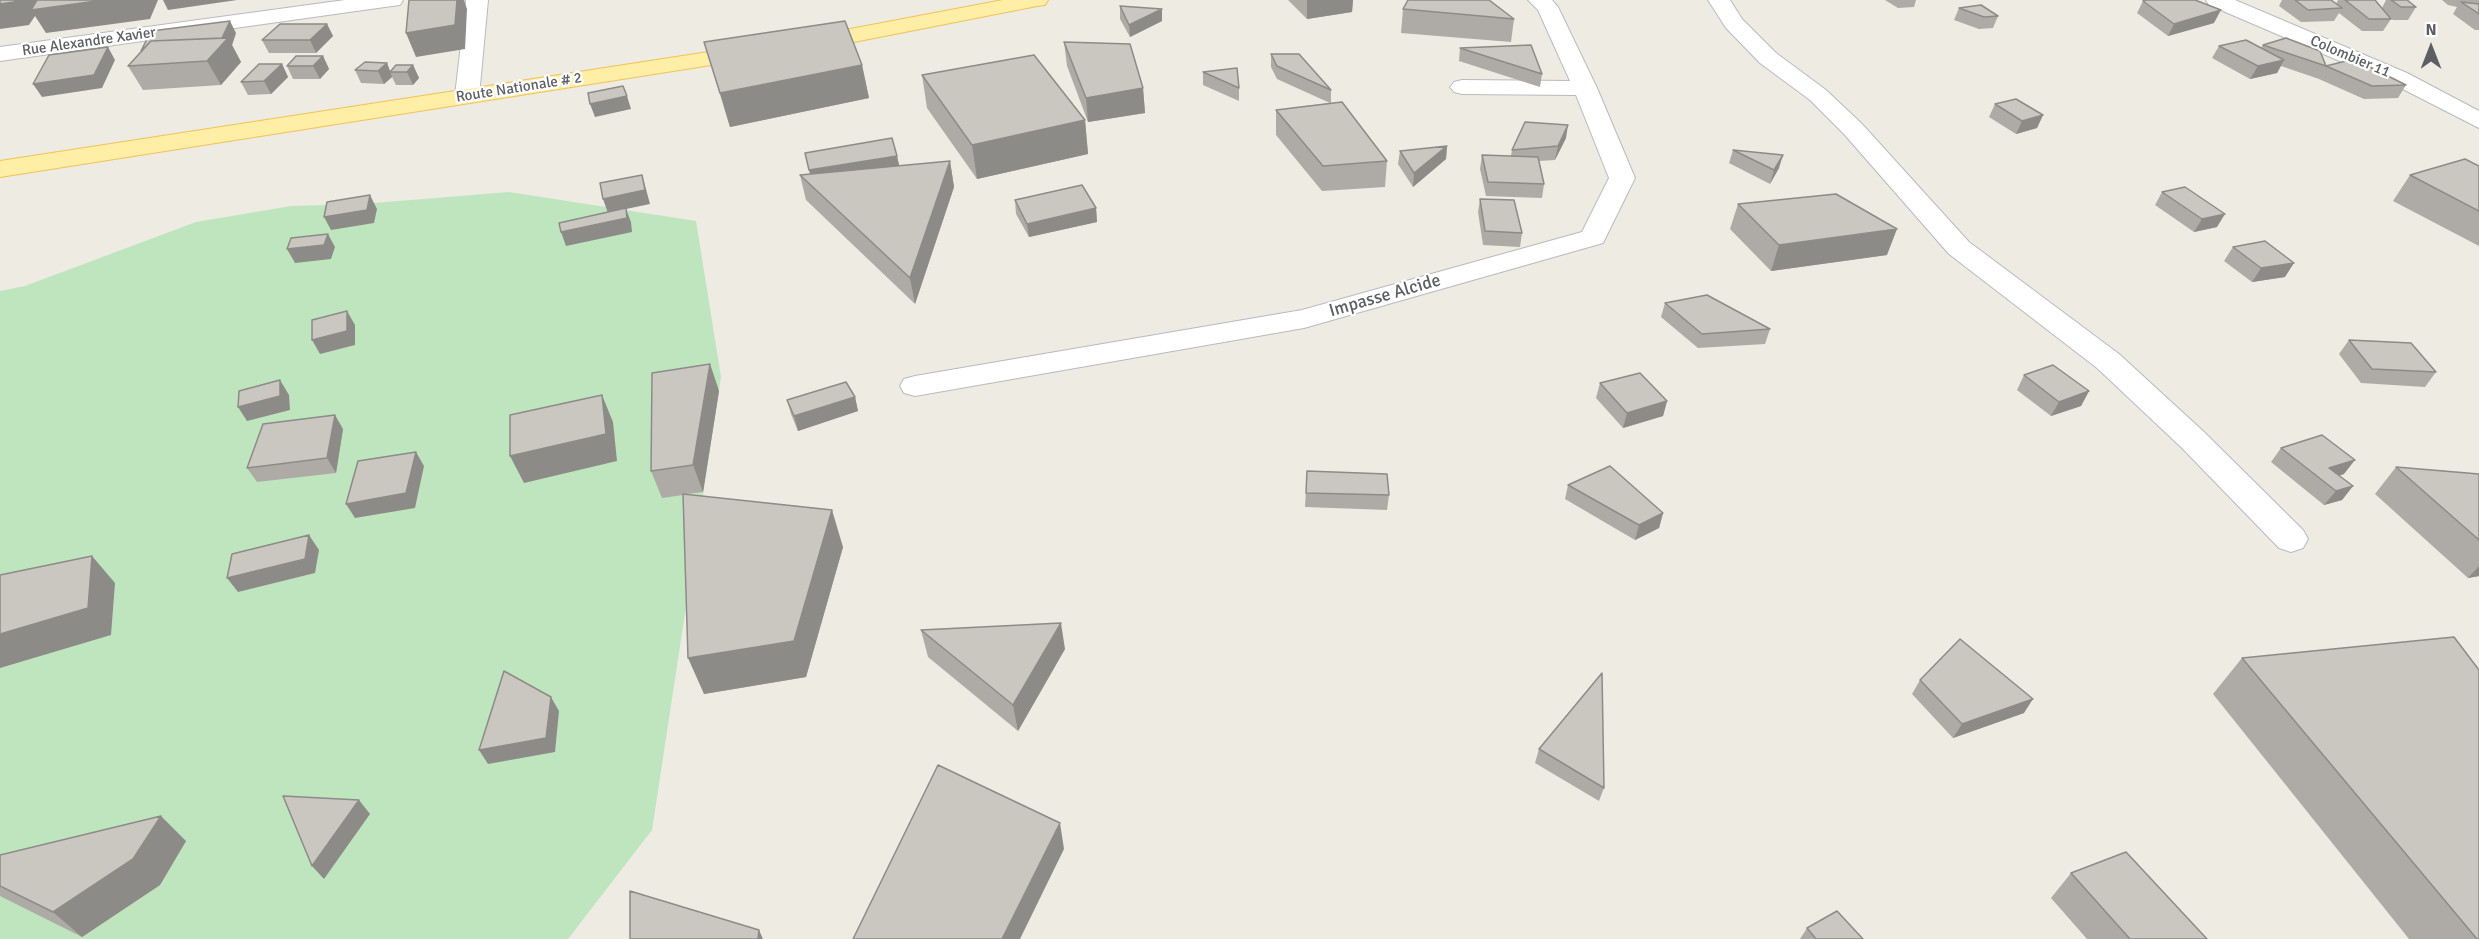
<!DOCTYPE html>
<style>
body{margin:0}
#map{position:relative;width:2479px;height:939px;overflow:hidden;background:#edebe2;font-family:Signika,sans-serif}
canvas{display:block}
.north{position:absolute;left:2401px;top:18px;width:60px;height:60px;-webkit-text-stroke:4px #fff;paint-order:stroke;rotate:0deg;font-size:16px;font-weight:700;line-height:24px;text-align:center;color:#5b5f63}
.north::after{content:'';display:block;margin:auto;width:21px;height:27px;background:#5b5f63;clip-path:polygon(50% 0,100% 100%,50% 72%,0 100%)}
</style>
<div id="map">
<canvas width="2479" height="939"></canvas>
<div class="north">N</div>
</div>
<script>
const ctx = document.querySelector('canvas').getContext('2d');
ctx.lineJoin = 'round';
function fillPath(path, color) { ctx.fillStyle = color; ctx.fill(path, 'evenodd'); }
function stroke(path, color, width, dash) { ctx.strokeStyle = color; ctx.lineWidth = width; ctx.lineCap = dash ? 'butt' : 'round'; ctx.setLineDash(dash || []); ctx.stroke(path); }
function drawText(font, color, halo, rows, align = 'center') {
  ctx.font = font + ' Signika,sans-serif'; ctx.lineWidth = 4.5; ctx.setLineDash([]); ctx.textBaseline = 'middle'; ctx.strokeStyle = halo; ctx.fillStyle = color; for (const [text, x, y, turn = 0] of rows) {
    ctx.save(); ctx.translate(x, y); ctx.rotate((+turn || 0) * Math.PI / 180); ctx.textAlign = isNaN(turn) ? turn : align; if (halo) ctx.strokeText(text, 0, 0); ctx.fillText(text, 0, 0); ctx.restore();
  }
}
const green = new Path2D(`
 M509 192 696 221 721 377 652 830 568 939H0V291L25 286 196 222 291 206 362 204Z`);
const minor = new Path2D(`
 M345 0H403L400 5 392 6 0 61V47Z
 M466 0H488L479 96 475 101H459L455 96Z
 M1528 0H1552L1558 7 1597 88 1635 178 1603 243 1304 328 915 396 904 393 900 386 904 379 915 376 1302 310 1582 232 1609 178 1576 95 1462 94 1454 92 1450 87 1454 82 1462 80 1570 81 1538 10Z
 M1708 0H1730L1742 19 1776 53 1826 90 1862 124 1969 242 2119 354 2204 432 2303 530 2308 539 2303 548 2291 552 2279 548 2182 448 2097 368 1949 254 1844 134 1810 100 1760 63 1726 28Z
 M2206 0H2235L2407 73 2479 111V128L2391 83 2209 5Z`);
const major = new Path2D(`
 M1003 0H1048L1045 5 1037 6 808 51 800 49 797 44 800 39 808 37Z
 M754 45 762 47 765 52 762 57 0 177V161Z`);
const wall = new Path2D(`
 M1288 0H1353L1352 12 1307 19Z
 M1885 0H1916L1914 7 1898 8Z
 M2282 0H2331L2336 4 2338 0H2375L2382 8 2386 0H2407L2416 7 2408 20H2393L2388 16 2391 19 2383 31H2362L2339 13 2334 21 2301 22 2279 6Z
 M2442 0H2479V30H2475L2453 14 2457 7 2448 5Z
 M2143 1 2214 23 2168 36 2137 13Z
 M1120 6 1162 21 1130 37 1120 19Z
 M1959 8 1998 16 1993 28 1979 29 1954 20Z
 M1403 9 1514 19 1511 42 1401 33Z
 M327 24 333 36 316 53H269L262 40Z
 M236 33 232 45 241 62 221 85 143 90 128 66Z
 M704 42 862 65 869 98 730 127Z
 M1064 42 1143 88 1145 113 1088 122 1067 66Z
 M2263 45 2326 66 2406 85 2398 98 2364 99 2319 79 2281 66 2277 73 2250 79 2212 58 2219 46 2261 48Z
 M1460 48 1542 74 1540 87 1459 61Z
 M1271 54 1331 90V103L1387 161 1385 187 1322 191 1276 135V110L1330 103 1277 79 1271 67Z
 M323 56 329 69 320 79H293L287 66Z
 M387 63 390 71 413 65 419 78 413 85H396L392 77 384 84 361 83 355 70Z
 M282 64 288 77 271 94 248 95 241 82Z
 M1203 72 1239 88V101L1203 85Z
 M922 75 1085 120 1088 154 977 179 927 108Z
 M1995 104 2043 115 2037 128 2016 134 1989 117Z
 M1566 138 1555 160 1539 161 1544 184 1542 198 1486 196 1480 169 1482 155 1511 156 1512 150Z
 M1447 146 1446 159 1413 187 1398 164 1400 151Z
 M1733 150 1779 168 1770 184 1729 163Z
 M897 156 899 166 950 161 954 187 915 304 806 200 800 175 810 174Z
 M2479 166V246L2393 201 2410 175Z
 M2162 192 2217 227 2194 232 2155 205Z
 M1480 199 1522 233 1520 247 1483 245 1478 212Z
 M1015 200 1096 208 1097 222 1029 237 1016 214Z
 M1738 204 1887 255 1771 271 1730 229Z
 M2233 247 2285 277 2252 282 2224 261Z
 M1665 303 1770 329 1765 344 1698 348 1661 317Z
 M2349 340 2436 372 2425 387 2361 383 2339 354Z
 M710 364 719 391 703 492 686 494 843 547 806 677 704 694 683 495 662 498 651 471Z
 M2024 375 2089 391 2081 406 2051 416 2017 390Z
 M1600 383 1667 401 1663 416 1623 428 1596 398Z
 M855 397 858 411 798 431 791 414 787 400Z
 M343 429 336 473 257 482 247 468Z
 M2281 448 2344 474 2339 476 2353 486 2342 500 2324 505 2271 462Z
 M2396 467 2479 474V576L2468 578 2375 494Z
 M1307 471 1389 495 1387 510 1305 507Z
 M1568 485 1663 513 1659 528 1635 540 1565 499Z
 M921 630 1065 649 1018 731 928 657Z
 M2242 658 2479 939H2409L2213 694Z
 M1920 680 2024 713 1953 738 1912 694Z
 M1539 749 1604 788 1599 801 1535 763Z
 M186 841 160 885 82 937 0 896V855Z
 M2071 873 2207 939H2087L2051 898Z
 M1807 928 1863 939H1800Z`);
const shadedWall = new Path2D(`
 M15 0H158L150 19 46 33 35 16 29 25 0 29V4Z
 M163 0H237L168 10Z
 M457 0H464L467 9 465 49 416 57 406 33Z
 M1307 0H1353L1352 12 1307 19Z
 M1162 9V21L1130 37 1129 25Z
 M2221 10 2214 23 2168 36 2174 24Z
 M230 21 236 33 232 45 241 62 221 85 207 61Z
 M327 24 333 36 316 53 310 40Z
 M108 47 115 60 102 88 42 97 33 84Z
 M323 56 329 69 320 79 313 66Z
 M2284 60 2277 73 2250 79 2258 66Z
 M387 63 392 77 384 84 378 71Z
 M282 64 288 77 271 94 264 81Z
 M413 65 419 78 413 85 407 72Z
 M862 65 869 98 730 127 720 93Z
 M1143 88 1145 113 1088 122 1086 98Z
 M627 96 631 109 595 117 590 104Z
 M2043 115 2037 128 2016 134 2022 121Z
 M1085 120 1088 154 977 179 972 145Z
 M1568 125 1566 138 1555 160 1558 146Z
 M1447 146 1446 159 1413 187 1414 173Z
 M1783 155 1779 168 1770 184 1774 170Z
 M897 156 900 169 812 184 809 170Z
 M950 161 954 187 915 304 910 278Z
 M642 175 646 189 650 204 626 209 631 222 632 232 566 246 561 232 608 213 603 199Z
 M370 195 377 209 374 223 331 230 324 217Z
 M1096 208 1097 222 1029 237 1027 224Z
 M2225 214 2217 227 2194 232 2202 219Z
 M1897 229 1887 255 1771 271 1779 245Z
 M328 234 335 247 331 259 295 263 287 249Z
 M2294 263 2285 277 2252 282 2261 268Z
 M347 311 355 325V345L320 354 312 340Z
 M710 364 719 391 703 492 693 465Z
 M280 380 289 395 290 410 247 421 238 407Z
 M2089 391 2081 406 2051 416 2059 402Z
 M602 395 613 422 617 461 524 483 510 456Z
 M855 397 858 411 798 431 794 416Z
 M1667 401 1663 416 1623 428 1627 413Z
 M335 415 343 429 336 473 327 458Z
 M416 452 424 466 415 508 355 518 346 504Z
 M2355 460 2344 474 2323 481 2329 468Z
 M2353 486 2342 500 2324 505 2336 491Z
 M832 510 843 547 806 677 704 694 688 658Z
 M1663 513 1659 528 1635 540 1639 525Z
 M309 535 319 550 315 573 238 592 227 578Z
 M92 556 115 583 111 635 0 668V634Z
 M2479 566V576L2468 578Z
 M1061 623 1065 649 1018 731 1013 705Z
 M551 697 559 711 555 752 488 764 479 750Z
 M2033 699 2024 713 1953 738 1962 724Z
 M359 800 370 814 324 879 312 866Z
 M161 816 186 841 160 885 82 937 53 912Z
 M1060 823 1064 849 1020 939H1002Z
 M759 930 763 939H758Z`);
const building = new Path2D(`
 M0 0H15L14 2 0 4Z
 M37 0H104L31 10Z
 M409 0H457L455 25 406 33Z
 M1408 0H1489L1514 19 1403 9Z
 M2146 0H2195L2221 10 2174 24 2143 1Z
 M2295 0H2331L2342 8 2308 10Z
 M2345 0H2375L2391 19H2369Z
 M2391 0H2407L2416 7H2401Z
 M2461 2 2479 4V14Z
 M1981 5 1998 16 1984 17 1959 8Z
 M1120 6 1162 9 1129 25Z
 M230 21 222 38 151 41 141 51 151 31Z
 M845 21 862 65 720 93 704 42Z
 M280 24H327L310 40H262Z
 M228 38 207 61 128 66 151 41Z
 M2286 38 2320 51 2326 66 2354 59 2406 85 2372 86 2326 66 2263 45Z
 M2246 40 2284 60 2258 66 2219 46Z
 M1064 42 1130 44 1143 88 1086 98Z
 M1531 45 1542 74 1460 48Z
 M108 47 94 75 33 84 49 55Z
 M1271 54H1299L1331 90 1277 66Z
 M1034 55 1085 120 972 145 922 75Z
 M296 56H323L313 66H287Z
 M365 62 387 63 378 71 355 70Z
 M259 64H282L264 81 241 82Z
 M396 65H413L407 72H390Z
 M1237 68 1239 88 1203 72Z
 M623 86 627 96 590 104 588 93Z
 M2016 99 2043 115 2022 121 1995 104Z
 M1342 102 1387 161 1323 166 1276 110Z
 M1525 122 1568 125 1558 146 1512 150Z
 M892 138 897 156 809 170 805 153Z
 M1447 146 1414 173 1400 151Z
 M1733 150 1783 155 1774 170Z
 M1482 155 1538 157 1544 184 1488 182Z
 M2465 159 2479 166V211L2410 175Z
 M950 161 910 278 800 175Z
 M642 175 645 190 603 199 600 183Z
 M1082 185 1096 208 1027 224 1015 200Z
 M2185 187 2225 214 2202 219 2162 192Z
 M1836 194 1897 229 1779 245 1738 204Z
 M370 195 367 210 324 217 327 202Z
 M1480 199 1514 200 1522 233 1485 231Z
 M626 208 627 218 561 232 559 223Z
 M328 234 324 245 287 249 291 238Z
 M2265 241 2294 263 2261 268 2233 247Z
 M1707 295 1770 329 1702 334 1665 303Z
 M347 311V331L312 340V320Z
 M2349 340 2411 343 2436 372 2372 369Z
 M710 364 693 465 651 471 652 373Z
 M2053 365 2089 391 2059 402 2024 375Z
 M1640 373 1667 401 1627 413 1600 383Z
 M280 380V396L238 407 239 391Z
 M846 382 855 397 794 416 787 400Z
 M602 395 606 434 510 456V415Z
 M335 415 327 458 247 468 263 424Z
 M2322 435 2355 460 2329 468 2353 486 2336 491 2281 448Z
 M416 452 406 493 346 504 358 461Z
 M1610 466 1663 513 1639 525 1568 485Z
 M2396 467 2479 474V540Z
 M1307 471 1387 474 1389 495 1306 493Z
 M683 494 832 510 794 641 688 658Z
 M309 535 305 559 227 578 232 554Z
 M92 556 88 608 0 634V575Z
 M1061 623 1013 705 921 630Z
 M2454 637 2479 670V939H2477L2242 658Z
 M1960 639 2033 699 1962 724 1920 680Z
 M504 671 551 697 546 738 479 750Z
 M1602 673 1604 788 1539 749Z
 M938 765 1060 823 1002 939H853Z
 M283 796 359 800 312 866Z
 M161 816 133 859 53 912 0 886V855Z
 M2126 852 2207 939H2130L2071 873Z
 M630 891 759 930 758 939H630Z
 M1837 911 1863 939H1816L1807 928Z`);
const farStreetnames = [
 ["Rue Alexandre Xavier",89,42,-8],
 ["Colombier 11",2350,57,23],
 ["Route Nationale # 2",519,88,-9]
];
const streetNames = [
 ["Impasse Alcide",1385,296,-16]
];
fillPath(green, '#bfe5be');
stroke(minor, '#b8babf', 2);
stroke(major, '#f1c258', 2);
fillPath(minor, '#fff');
fillPath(major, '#ffeea6');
fillPath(wall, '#aeaba6');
fillPath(shadedWall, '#8d8b87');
fillPath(building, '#cac7c1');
stroke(building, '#8d8b87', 1.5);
drawText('15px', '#5b5f63', '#fff', farStreetnames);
drawText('18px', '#5b5f63', '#fff', streetNames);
</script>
